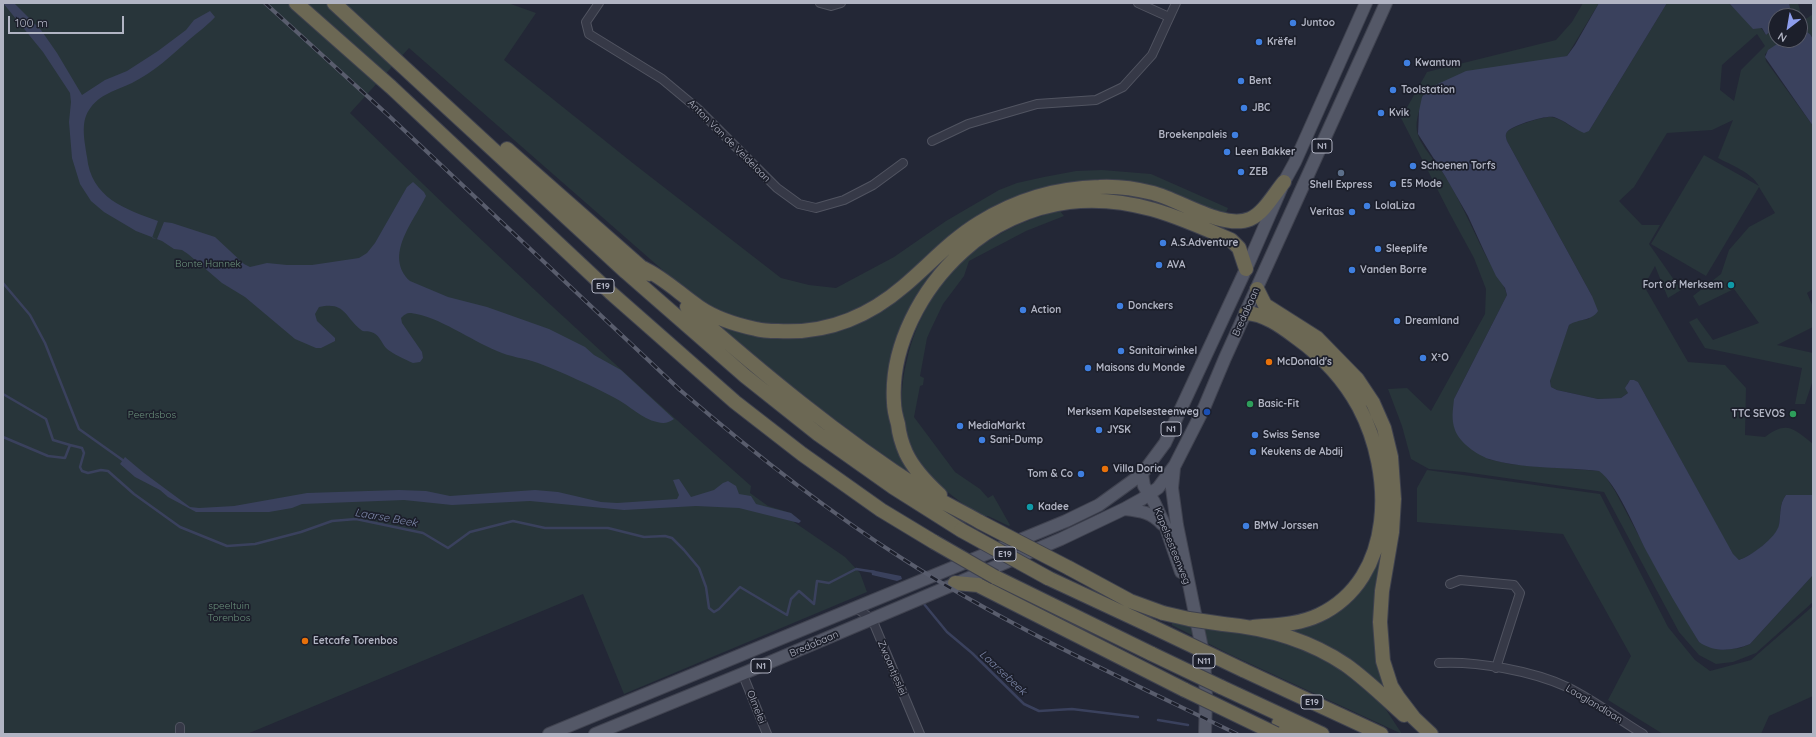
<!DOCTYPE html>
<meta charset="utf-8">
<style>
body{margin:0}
#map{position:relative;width:1816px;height:737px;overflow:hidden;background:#232736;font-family:Quicksand,sans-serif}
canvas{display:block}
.frame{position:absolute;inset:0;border:4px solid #b1b4c3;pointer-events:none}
.north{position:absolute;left:1768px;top:8px;width:40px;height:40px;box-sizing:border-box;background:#1c1f2b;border:1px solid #585b68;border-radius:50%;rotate:211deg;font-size:11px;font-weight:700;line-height:16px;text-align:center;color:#b1b4c3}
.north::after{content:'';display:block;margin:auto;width:14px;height:18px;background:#8d9dec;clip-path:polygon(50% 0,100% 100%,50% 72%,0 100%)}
.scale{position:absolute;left:8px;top:16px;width:116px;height:18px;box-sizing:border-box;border:2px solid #b1b4c3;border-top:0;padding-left:5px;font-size:12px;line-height:14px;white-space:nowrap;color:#b1b4c3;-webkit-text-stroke:3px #1c1f2b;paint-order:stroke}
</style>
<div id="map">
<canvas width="1816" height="737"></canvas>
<div class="frame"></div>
<div class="north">N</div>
<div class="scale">100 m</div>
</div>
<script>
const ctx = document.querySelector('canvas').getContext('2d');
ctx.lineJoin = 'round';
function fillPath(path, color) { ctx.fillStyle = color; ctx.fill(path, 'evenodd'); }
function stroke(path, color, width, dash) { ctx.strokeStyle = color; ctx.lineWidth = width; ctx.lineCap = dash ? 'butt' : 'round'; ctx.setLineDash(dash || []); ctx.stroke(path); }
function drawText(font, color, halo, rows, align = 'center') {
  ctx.font = font + ' Quicksand,sans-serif'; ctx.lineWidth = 3.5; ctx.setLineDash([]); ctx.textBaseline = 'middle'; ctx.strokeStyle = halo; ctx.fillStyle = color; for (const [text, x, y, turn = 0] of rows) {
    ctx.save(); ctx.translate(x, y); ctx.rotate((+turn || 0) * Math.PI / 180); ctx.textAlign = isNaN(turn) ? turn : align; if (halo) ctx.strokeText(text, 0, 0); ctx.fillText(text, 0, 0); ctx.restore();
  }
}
const green = new Path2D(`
 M3 3H508L536 13 504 60 634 164 781 278 809 285 836 288 894 257 946 221 999 190 1017 183 1044 177 1076 171 1102 170 1151 174 1228 208 1225 215 1162 189 1066 184 901 280C887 291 874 301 858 309 819 330 768 329 727 314 711 308 696 297 682 287L409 48 350 113C480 241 614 365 751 486L750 493 768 506 791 513 797 518 794 522 845 557 860 573 867 592 624 694 583 594 247 734H3Z
 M1583 3H1599L1567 56 1443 83 1429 88C1423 101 1413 119 1418 135 1421 146 1438 164 1445 176 1460 200 1471 226 1484 252 1490 265 1504 282 1507 295L1454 399 1488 459 1510 464 1599 471 1604 474 1615 491 1649 555 1699 642 1721 650 1740 648 1750 644 1813 575V602L1756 653 1733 662 1716 664 1699 655 1679 632 1604 492 1464 472 1429 469 1411 459 1402 426 1388 389 1407 388 1431 411 1485 314 1486 289 1474 258 1450 214 1401 118 1427 72 1556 40 1572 22Z
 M1667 3H1729C1739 16 1758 20 1766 35L1776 27V40H1783L1765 54 1766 61 1813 126V289L1807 293 1813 307V327L1777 345 1813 353V380L1805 404H1795L1802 368 1705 348 1689 322 1697 318 1713 340 1759 323 1734 289 1699 306 1693 296 1721 274 1729 250 1749 227 1775 213 1759 187 1706 276 1651 244 1704 155 1759 186C1751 172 1731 165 1718 158L1733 120 1712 130 1667 133 1634 187 1619 201 1642 225H1660L1649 244 1681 290 1668 298 1655 266 1644 286 1688 362 1725 365 1746 388 1745 435 1765 437C1787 420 1794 429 1813 444V495H1786C1779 504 1781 515 1779 526 1776 539 1751 556 1739 560L1733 555 1638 382C1633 379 1631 379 1627 384L1628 393 1621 398 1598 399 1557 390 1551 387C1547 371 1564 341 1569 325L1574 321 1589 319 1592 296 1507 141C1506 137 1505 135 1507 132 1512 126 1544 116 1551 117 1566 119 1572 132 1589 131ZM1757 34 1765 46 1741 70 1734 101 1720 90 1722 65Z
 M1789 3H1798L1803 21 1813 14V39L1810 34 1800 28V16H1792Z
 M1060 211 1064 216 1026 231 969 261 964 276 943 304 931 329 927 338 920 376 924 378 923 385 920 386 914 417 955 472 980 489 988 498 993 495 1010 525 1009 526 988 516 984 517C954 499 924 477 910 444 899 417 900 387 907 360 925 282 982 229 1060 211Z
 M974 231 948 261 892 375 914 476C859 438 806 399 754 356 739 343 724 332 711 318L740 330 776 338 806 336 846 326Z
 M1427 470 1600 494 1668 627 1695 660 1710 671 1751 660 1813 606V696L1769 716 1761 734H1663L1608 700 1631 656 1563 534 1417 522V488Z
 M1385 509 1382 571 1392 695 1284 628 1348 598Z
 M1172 623 1212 630 1241 632 1295 643 1348 671 1383 705 1402 734 1229 654 1172 625Z`);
const water = new Path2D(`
 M3 3H14L41 30 57 53 82 95 105 80 127 71 158 51 186 30 194 20 210 11 215 17C207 26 199 31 190 39 172 55 154 72 132 83 117 90 99 94 89 110 80 123 85 143 87 157 91 198 125 209 158 221L152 238 157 239 164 222 172 223 215 237 244 264 250 267 267 263 287 265H312L359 258 367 253 375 243 407 187 413 182 424 192 426 196C414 221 383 256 410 281L448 297 487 307 549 329 585 347 594 355 621 370 674 419C668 423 664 424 657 422 642 419 629 405 615 398 593 386 561 372 538 363 524 358 510 357 497 351 470 340 440 317 411 313 406 313 404 315 401 318L402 323 422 352 423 358 420 362 413 363C406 360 391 353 386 348 381 342 379 334 371 332 367 330 364 333 360 329 345 317 345 301 319 307L315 314 317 321 335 338V341L321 348H316L295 339 245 297 222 283 188 254 182 250 174 249 162 241 136 231 104 212 91 201 80 184 72 158 69 122 71 102 70 93 43 52Z
 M1599 3H1667L1589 131 1584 133C1574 129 1564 120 1554 117 1546 115 1512 125 1507 132 1505 135 1506 137 1507 141L1592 296 1598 311C1592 321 1578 319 1569 325L1550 381 1551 387 1557 390 1598 399 1621 398 1628 393 1625 388 1630 380H1634L1638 382 1733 554 1739 560C1751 556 1776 538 1779 525 1781 515 1779 504 1786 495H1813V575L1750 644C1732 651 1715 653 1699 642 1681 613 1664 584 1648 554 1637 534 1617 483 1599 471 1564 467 1522 469 1489 459 1477 455 1459 442 1455 430 1451 419 1453 410 1454 399L1507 295 1505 288 1496 276 1484 251 1468 216 1445 176 1418 134 1419 111 1422 97 1429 88 1466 71 1567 56 1575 45Z
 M1729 3H1789L1792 16H1776V27L1766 35 1762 28 1753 29Z
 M1800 28 1810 34 1813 39V126L1765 57 1768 50 1783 40H1800Z
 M125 457 144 473 190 507 199 508 234 506 307 493 399 490 426 491 450 496 535 490 558 492 601 502 617 503 677 499 679 495 673 480 679 479 691 497 714 490 723 483 728 481 736 486 739 494 751 496 756 504 791 513 801 521 799 523 739 508 696 506 624 510 530 501 452 505 404 500 302 504 292 508 269 512H196L168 497 160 490 135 477 120 464Z
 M871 570 901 576 902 579 897 581 872 575Z`);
const stream = new Path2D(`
 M3 283 30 315 45 343 79 429 124 461
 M3 394 46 419 53 440 70 445
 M3 437 48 456 65 458 70 445 82 448 84 453 80 467 82 471 88 473 101 470 108 471 134 494 180 527 227 546 255 544 301 532 332 521 356 519 423 533 448 548 470 532 513 521 545 528H608L644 537 665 536 672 538 684 550 699 568 706 587 709 608 714 612 719 609 740 587 787 615 791 599 799 591 814 604 817 581 829 583 856 569 875 572
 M924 604 947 632 972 653 1024 704 1039 711 1072 709 1138 717
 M1158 720 1188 725`);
const minor = new Path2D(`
 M599 3 586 22 589 34 662 79 698 109 777 188 799 204 816 208 844 200 873 185 903 163
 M820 3 831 6 841 3
 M1138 3 1169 17
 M932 141 968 124 1037 104 1096 100 1123 87 1152 55 1176 3
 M1450 584 1460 580 1514 585 1520 593 1496 668
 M856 608 872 619 920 734
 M1439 663C1477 661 1533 671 1567 687 1594 700 1618 719 1643 734
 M745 680 767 734
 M180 734V727`);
const primary = new Path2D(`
 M1174 468 1172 488 1177 525 1204 658 1206 696 1205 734
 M1142 474 1144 486 1154 502 1166 528 1181 572
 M1124 509C1141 511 1151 512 1162 524
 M549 734 1066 521 1099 505 1142 474 1165 443 1246 269 1284 182 1295 162 1366 3
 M595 734 742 674 1061 539 1124 509 1142 499 1158 488 1175 465 1204 408 1225 358 1386 3`);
const motorway = new Path2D(`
 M296 3 391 87 610 292 735 402 802 454 881 510 934 542
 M334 3 626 272 745 376 818 434 893 487 961 530
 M507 149 649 274
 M643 268C664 278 680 294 699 307 715 318 737 325 756 329 763 331 771 331 778 331 826 334 868 317 904 286 929 265 951 240 979 223 1016 200 1056 188 1099 187 1116 186 1137 189 1153 193 1180 200 1223 230 1250 219 1264 213 1274 194 1284 182
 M1257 289 1265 305 1317 338 1357 379 1373 403 1384 428 1391 457 1394 499 1392 532 1382 591 1380 622 1383 661 1391 686 1398 697 1414 718 1431 734
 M687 307C762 373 838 436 922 490 941 502 961 511 980 522
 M1246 313C1265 314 1282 327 1297 338 1322 356 1344 379 1359 407 1394 473 1396 578 1319 615 1298 625 1275 625 1253 627
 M940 495C928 484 913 468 906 453 902 444 899 433 898 424 896 417 894 410 894 403 890 346 922 288 963 251 991 225 1030 207 1069 202 1129 195 1177 216 1231 240L1239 248 1246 269
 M1069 568 1130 601 1163 613
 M995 577 1152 654
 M1048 578 1153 627
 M955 583 978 585 1185 690
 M1223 624C1267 628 1309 640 1346 665 1367 680 1385 698 1404 715
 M1243 670 1381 734
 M1221 687 1322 734
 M1279 723 1298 734`);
const rail = new Path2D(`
 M265 3 388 115 680 390C751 451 824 509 903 559 1009 627 1124 679 1237 734`);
const motorwayBridge = new Path2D(`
 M980 522 1069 568
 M961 530 1048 578
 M934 542 995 577
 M1163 613 1189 619 1223 624
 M1153 627 1243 670
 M1152 654 1221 687
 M1185 690 1276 734`);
const markers = [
 [1293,23,4,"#3f7fe0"],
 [1259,42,4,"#3f7fe0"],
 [1407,63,4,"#3f7fe0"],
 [1241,81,4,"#3f7fe0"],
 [1393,90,4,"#3f7fe0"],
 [1244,108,4,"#3f7fe0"],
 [1381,113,4,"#3f7fe0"],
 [1235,135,4,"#3f7fe0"],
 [1227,152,4,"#3f7fe0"],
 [1413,166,4,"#3f7fe0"],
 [1241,172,4,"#3f7fe0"],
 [1341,173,4,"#5c6f8a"],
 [1393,184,4,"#3f7fe0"],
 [1367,206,4,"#3f7fe0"],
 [1352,212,4,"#3f7fe0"],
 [1163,243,4,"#3f7fe0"],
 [1378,249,4,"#3f7fe0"],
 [1159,265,4,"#3f7fe0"],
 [1352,270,4,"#3f7fe0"],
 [1731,285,4,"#0f9aa8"],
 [1120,306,4,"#3f7fe0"],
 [1023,310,4,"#3f7fe0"],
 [1397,321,4,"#3f7fe0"],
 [1121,351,4,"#3f7fe0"],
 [1423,358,4,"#3f7fe0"],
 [1269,362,4,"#e8710a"],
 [1088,368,4,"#3f7fe0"],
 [1250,404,4,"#2e9e5b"],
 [1207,412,4,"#1a4fb4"],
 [1793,414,4,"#2e9e5b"],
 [960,426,4,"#3f7fe0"],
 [1099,430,4,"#3f7fe0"],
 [1255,435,4,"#3f7fe0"],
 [982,440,4,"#3f7fe0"],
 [1253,452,4,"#3f7fe0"],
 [1105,469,4,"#e8710a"],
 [1081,474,4,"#3f7fe0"],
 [1030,507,4,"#0f9aa8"],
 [1246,526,4,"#3f7fe0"],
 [305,641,4,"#e8710a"]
];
const shields = [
 [1322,146,20],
 [603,286,22],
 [1171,429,20],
 [1005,554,22],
 [1204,661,22],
 [761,666,20],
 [1312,702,22]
];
const shieldNames = [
 ["N1",1322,146],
 ["E19",603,286],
 ["N1",1171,429],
 ["E19",1005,554],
 ["N11",1204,661],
 ["N1",761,666],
 ["E19",1312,702]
];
const poiNames = [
 ["Juntoo",1301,23],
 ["Krëfel",1267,42],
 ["Kwantum",1415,63],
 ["Bent",1249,81],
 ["Toolstation",1401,90],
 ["JBC",1252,108],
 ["Kvik",1389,113],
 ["Broekenpaleis",1227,135,"right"],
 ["Leen Bakker",1235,152],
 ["Schoenen Torfs",1421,166],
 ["ZEB",1249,172],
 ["E5 Mode",1401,184],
 ["Shell Express",1341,185,"center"],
 ["LolaLiza",1375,206],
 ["Veritas",1344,212,"right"],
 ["A.S.Adventure",1171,243],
 ["Sleeplife",1386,249],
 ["AVA",1167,265],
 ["Vanden Borre",1360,270],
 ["Fort of Merksem",1723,285,"right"],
 ["Donckers",1128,306],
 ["Action",1031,310],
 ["Dreamland",1405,321],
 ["Sanitairwinkel",1129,351],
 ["X²O",1431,358],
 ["McDonald's",1277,362],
 ["Maisons du Monde",1096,368],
 ["Basic-Fit",1258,404],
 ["Merksem Kapelsesteenweg",1199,412,"right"],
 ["TTC SEVOS",1785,414,"right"],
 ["MediaMarkt",968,426],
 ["JYSK",1107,430],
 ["Swiss Sense",1263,435],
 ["Sani-Dump",990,440],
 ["Keukens de Abdij",1261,452],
 ["Villa Doria",1113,469],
 ["Tom & Co",1073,474,"right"],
 ["Kadee",1038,507],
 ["BMW Jorssen",1254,526],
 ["Eetcafe Torenbos",313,641]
];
const streetNames = [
 ["Anton Van de Veldelaan",729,141,45],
 ["Bredabaan",1246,312,-66],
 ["Kapelsesteenweg",1172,546,68],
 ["Bredabaan",814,644,-23],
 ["Zwaantjeslei",892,668,67],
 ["Laaglandlaan",1594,704,31],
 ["Olmelei",756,707,68]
];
const parkNames = [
 ["Bonte Hannek",208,264],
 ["Peerdsbos",152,415],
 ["speeltuin",229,606],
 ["Torenbos",229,618]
];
const waterNames = [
 ["Laarse Beek",386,518,10],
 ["Laarsebeek",1003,673,43]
];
fillPath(green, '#28353a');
fillPath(water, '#3a415d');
stroke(stream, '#3a415d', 2.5);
stroke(minor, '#515461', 10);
stroke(primary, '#404350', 14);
stroke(motorway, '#3e414e', 16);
stroke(minor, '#363947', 8);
stroke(primary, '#545867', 12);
stroke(motorway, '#6c6854', 14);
stroke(rail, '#595d6d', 4);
stroke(rail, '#1c1f2b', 2.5, [8]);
stroke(motorwayBridge, '#3e414e', 16, []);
stroke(motorwayBridge, '#6c6854', 14);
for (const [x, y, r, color] of markers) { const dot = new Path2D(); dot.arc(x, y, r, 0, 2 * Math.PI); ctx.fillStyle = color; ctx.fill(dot); stroke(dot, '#1c1f2b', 1.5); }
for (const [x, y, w] of shields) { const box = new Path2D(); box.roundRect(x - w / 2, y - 7, w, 14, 3); ctx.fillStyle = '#1c1f2b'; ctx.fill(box); stroke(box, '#b1b4c3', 1); }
drawText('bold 9px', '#b1b4c3', null, shieldNames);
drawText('bold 10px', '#b1b4c3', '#1c1f2b', poiNames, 'left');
drawText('10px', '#b1b4c3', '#1c1f2b', streetNames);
drawText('10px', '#6b917c', '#1c1f2b', parkNames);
drawText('italic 11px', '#7c86a8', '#1c1f2b', waterNames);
</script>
